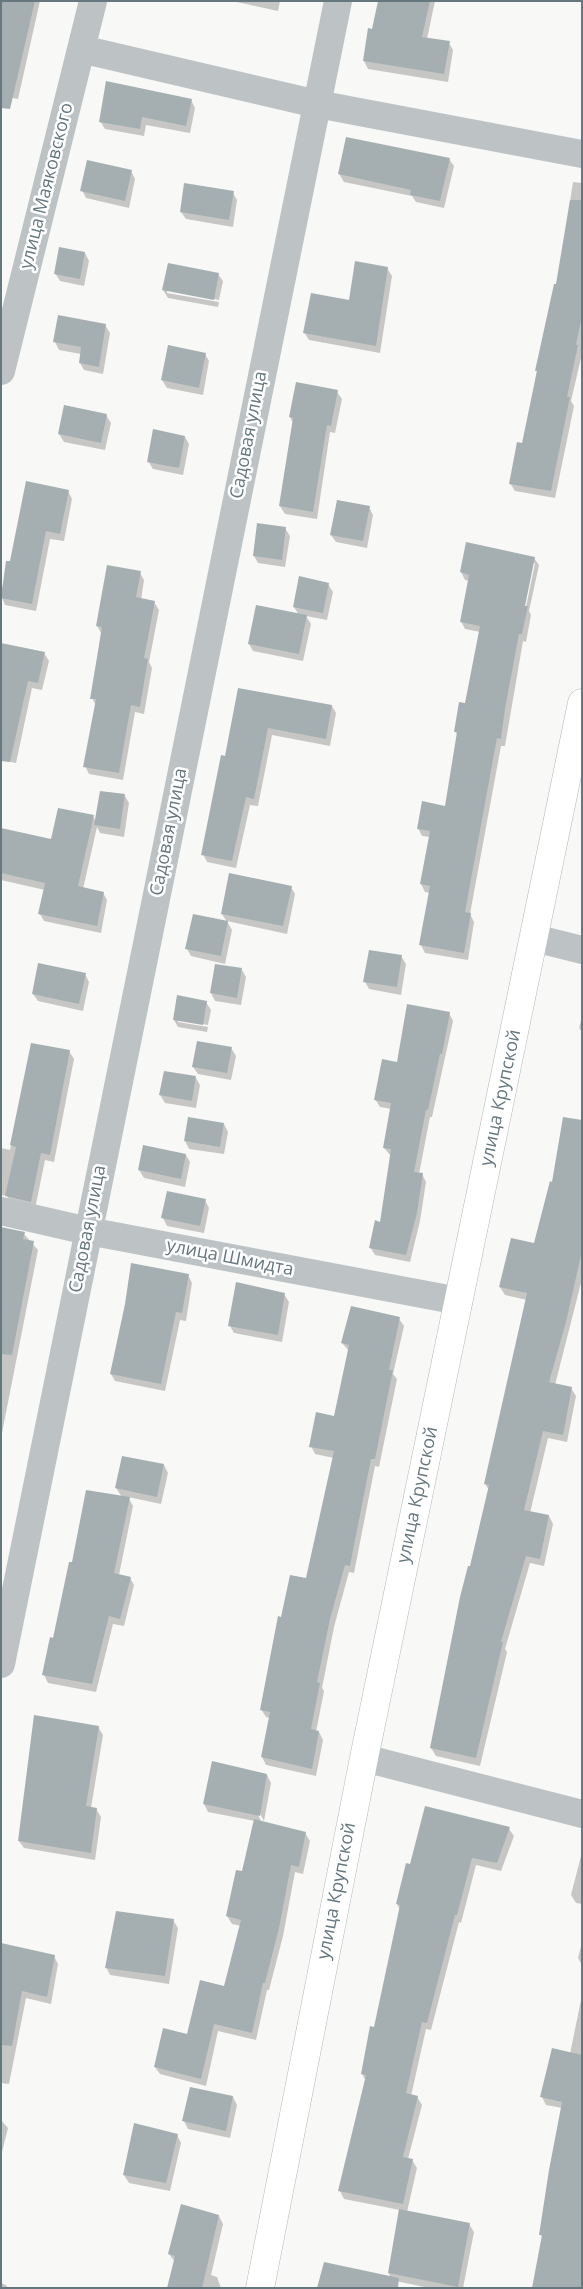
<!DOCTYPE html>
<meta charset="utf-8">
<style>
body{margin:0}
#map{position:relative;width:583px;height:2289px;overflow:hidden;background:#f8f8f6;font-family:"Open Sans",sans-serif}
canvas{display:block}
.frame{position:absolute;inset:0;border:2px solid #66777e;pointer-events:none}
</style>
<div id="map">
<canvas width="583" height="2289"></canvas>
<div class="frame"></div>
</div>
<script>
const ctx = document.querySelector('canvas').getContext('2d');
ctx.lineJoin = 'round';
function fillPath(path, color) { ctx.fillStyle = color; ctx.fill(path, 'evenodd'); }
function stroke(path, color, width, dash) { ctx.strokeStyle = color; ctx.lineWidth = width; ctx.lineCap = dash ? 'butt' : 'round'; ctx.setLineDash(dash || []); ctx.stroke(path); }
function drawText(font, color, halo, rows, align = 'center') {
  ctx.font = font + ' "Open Sans",sans-serif'; ctx.lineWidth = 5; ctx.setLineDash([]); ctx.textBaseline = 'middle'; ctx.strokeStyle = halo; ctx.fillStyle = color; for (const [text, x, y, turn = 0] of rows) {
    ctx.save(); ctx.translate(x, y); ctx.rotate((+turn || 0) * Math.PI / 180); ctx.textAlign = isNaN(turn) ? turn : align; if (halo) ctx.strokeText(text, 0, 0); ctx.fillText(text, 0, 0); ctx.restore();
  }
}
const shadow = new Path2D(`
 M1 1H40L18 99 1 96Z
 M232 1H280L278 11Z
 M379 1H435L427 39 449 43 453 50 448 82 368 69 364 61 369 29 373 30Z
 M191 100 195 108 190 133 146 125 144 136 105 129 100 121Z
 M449 159 454 166 444 208 416 202 412 196 344 182 339 174Z
 M131 171 135 179 129 208 86 198 82 190Z
 M573 182 582 183V354L571 401 574 406 555 498 515 491 510 483 523 444 537 371 557 286Z
 M233 193 237 200 233 227 186 219 181 212Z
 M85 253 89 261 84 286 60 281 55 273Z
 M387 268 392 276 380 353 309 340 304 332 350 302Z
 M218 274 223 281 219 300 167 290V293L219 302 218 307 168 298 163 290Z
 M105 325 110 333 103 374 84 370 80 363 81 354 59 350 55 342Z
 M205 354 209 361 203 395 167 388 162 380Z
 M337 392 342 399 335 433 330 432 317 519 285 514 280 506 293 423 290 417Z
 M106 415 111 423 105 450 64 442 59 434Z
 M185 437 189 444 183 475 153 469 148 461Z
 M68 491 72 499 64 541 50 539 36 611 5 605 1 595 7 562 11 563Z
 M369 507 373 515 367 548 336 542 331 535Z
 M285 528 290 536 285 567 258 563 254 556Z
 M467 543 534 558 539 565 529 611 531 615 526 642 523 641 505 746H501L470 914 474 922 468 960 425 953 421 945 430 893 425 892 421 884 430 837 422 836 418 828 446 807 458 736 455 731 466 704 480 632 465 629 461 621 469 581 465 580 461 572ZM533 563H535L525 612H522Z
 M140 573 144 580 141 600 154 602 159 610 149 662 152 668 144 714 135 712 123 780 89 774 85 766 96 706 92 698 101 633 97 626Z
 M328 584 333 592 327 620 306 616 311 624 303 661 253 651 249 644 299 615 294 607Z
 M1 644 44 653 49 661 42 690 32 688 16 763 1 760Z
 M239 689 332 706 336 713 330 746 272 735 258 806 250 805 236 868 207 862 203 854 226 757Z
 M125 796 129 803 124 837 100 833 97 827 83 889 103 893 107 900 101 933 44 921 40 914 45 890 1 880V829L52 840 93 816 96 822Z
 M291 887 295 894 287 934 227 921 232 930 225 964 191 956 187 949 227 922 222 914Z
 M401 956 406 964 401 995 369 989 365 982Z
 M242 970 246 977 241 1005 215 1001 211 993Z
 M85 974 89 982 83 1011 38 1001 33 994Z
 M206 1002 211 1010 208 1025 178 1019V1022L208 1027 207 1032 178 1027 174 1020Z
 M449 1013 453 1021 432 1117H430L419 1174H422L426 1182 420 1221 410 1262 375 1255 370 1247 381 1223 391 1156 384 1148 391 1109 380 1107 375 1099 398 1063Z
 M582 1017V1032L579 1028Z
 M32 1044 69 1051 74 1059 54 1162 45 1160 35 1209 11 1203 7 1196 1 1195V1148L10 1150Z
 M231 1048 236 1056 231 1080 198 1074 193 1067Z
 M196 1078 200 1085 196 1108 165 1103 160 1095Z
 M582 1122V1279L555 1385 571 1388 576 1396 567 1442 548 1438 530 1513 549 1516 553 1524 544 1566 530 1563 505 1649 507 1652 480 1766 436 1756 431 1748 489 1490 485 1484 527 1300 505 1295 500 1287 534 1244 553 1183Z
 M224 1124 228 1132 224 1154 189 1149 185 1141Z
 M186 1155 190 1162 185 1187 144 1178 139 1170Z
 M205 1200 209 1208 204 1233 167 1226 163 1218Z
 M1 1228 24 1234 38 1250 1 1438Z
 M188 1275 192 1283 186 1321 180 1320 165 1391 115 1381 111 1374Z
 M284 1294 289 1302 282 1342 234 1333 230 1326Z
 M399 1319 404 1326 393 1374 397 1379 379 1467 375 1466 354 1573 349 1572 334 1627 322 1688 324 1691 316 1732H319L323 1740 316 1776 266 1765 262 1757 270 1718 266 1717 261 1709 282 1619 307 1579 334 1458 315 1454 311 1446 335 1418 349 1351 342 1343Z
 M164 1465 168 1473 161 1504 128 1497 133 1506 119 1575 130 1578 134 1585 124 1626 113 1624 96 1692 48 1683 44 1675 73 1564 122 1497 116 1488Z
 M98 1727 103 1735 91 1808 96 1809 101 1817 95 1860 24 1848 19 1841Z
 M267 1775 271 1783 264 1821 258 1810 256 1811 262 1823 305 1833 310 1841 303 1874 295 1872 283 1936 269 1990H267L256 2040 218 2031 206 2086 160 2074 155 2067 188 2035 225 1987 241 1926 232 1924 227 1916 243 1873 255 1821 208 1812 204 1804Z
 M509 1829 514 1836 501 1871 476 1865 461 1923 459 1922 431 2030 426 2029 411 2096 417 2097 422 2105 408 2159 412 2160 417 2168 407 2212 469 2224 474 2232 463 2288H429L391 2280 389 2273 400 2210 344 2199 340 2191 366 2081 362 2074 375 2029 400 1910 397 1904 410 1865Z
 M582 1852V1904L576 1903 571 1895Z
 M173 1920 178 1928 169 1984 110 1975 106 1967Z
 M582 1942V1965L578 1958Z
 M1 1944 54 1956 58 1964 51 2004 26 1998 9 2084 1 2083Z
 M582 1995V2288L540 2234 562 2108 546 2105 542 2097 570 2054Z
 M233 2097 237 2105 230 2138 188 2129 184 2121Z
 M1 2120 8 2128 1 2156Z
 M177 2135 181 2143 170 2191 129 2183 124 2175Z
 M219 2216 223 2224 211 2275 217 2277 221 2288H169L175 2262 169 2254Z
 M1 2283 6 2285 8 2288H1Z`);
const building = new Path2D(`
 M1 1H35L10 109 1 108Z
 M378 1H430L422 37 450 41 444 74 363 61 368 28 372 29Z
 M106 81 192 99 186 126 142 117 140 129 99 122Z
 M346 137 450 158 440 201 410 195 411 190 338 174Z
 M87 160 132 170 125 201 80 191Z
 M184 183 234 191 229 220 180 212Z
 M570 200H582V316L576 345H578L567 397H570L551 491 509 484 517 442 522 443 537 371H535L554 284H556Z
 M59 247 85 252 80 279 54 274Z
 M355 261 388 267 376 346 303 333 311 293 349 300Z
 M168 263 219 273 214 300 162 290Z
 M58 315 106 324 99 367 79 363 81 347 53 342Z
 M168 345 206 353 199 388 161 380Z
 M296 382 338 390 331 426 327 425 313 512 279 506 293 418 289 417Z
 M64 405 107 414 101 443 58 434Z
 M153 429 185 436 179 468 147 462Z
 M26 481 69 490 60 534 46 531 32 604 1 598 6 561H10Z
 M337 500 370 506 363 541 330 535Z
 M257 523 286 527 282 560 253 556Z
 M466 542 535 557 525 606H528L522 634H519L505 709 501 739 497 738 465 912 471 913 464 953 419 945 430 886 420 884 430 831 417 829 422 801 445 806 457 732H454L459 702 465 703 480 626 460 622 469 575 460 572Z
 M107 565 141 571 136 597 155 601 144 658 148 659 140 707 131 705 119 773 83 767 96 699H90L102 627 96 626Z
 M299 576 329 583 323 613 293 607Z
 M256 605 307 615 299 654 248 644Z
 M1 643 45 652 38 683 28 681 10 762 1 761Z
 M238 688 332 705 326 739 268 728 254 799 246 797 232 861 201 855 221 755 225 756Z
 M100 791 125 794 120 829 94 825Z
 M58 808 94 815 78 886 104 892 97 926 38 914 45 883 1 873V828L51 839Z
 M229 873 292 886 283 926 221 914Z
 M193 914 228 921 221 956 185 949Z
 M369 950 402 955 397 987 363 982Z
 M38 963 86 973 79 1004 32 994Z
 M215 964 242 968 237 998 210 993Z
 M177 995 207 1001 203 1025 173 1020Z
 M407 1004 450 1012 442 1054H440L428 1110H426L414 1172 423 1173 417 1213 406 1255 369 1248 375 1220 380 1222 391 1149 383 1148 391 1103 374 1100 382 1059 397 1062Z
 M197 1041 232 1047 227 1073 192 1067Z
 M31 1043 70 1050 50 1155 41 1153 31 1202 5 1196 16 1147 10 1145Z
 M164 1071 196 1076 192 1101 159 1095Z
 M188 1117 224 1123 220 1147 184 1141Z
 M563 1117 582 1120V1251L566 1322 549 1382 572 1387 563 1435 543 1431 524 1510 549 1515 540 1559 526 1556 501 1642H503L476 1758 430 1748 460 1597 468 1566H470L489 1485 484 1484 527 1293 499 1287 511 1238 534 1243 550 1181 552 1182Z
 M143 1145 186 1154 181 1179 138 1170Z
 M167 1191 206 1199 200 1226 161 1218Z
 M1 1227 25 1232 23 1239 34 1241 12 1355 1 1354Z
 M131 1263 189 1274 182 1313 176 1312 161 1384 110 1374 125 1304Z
 M236 1282 285 1293 278 1335 228 1326Z
 M351 1306 400 1317 389 1370H393L375 1459H371L350 1566 345 1565 330 1619 317 1682 320 1683 311 1729 319 1731 312 1769 261 1757 270 1712 260 1710 278 1616 281 1617 290 1575 306 1578 334 1451 309 1447 316 1412 334 1416 349 1345 341 1343Z
 M122 1456 164 1464 157 1497 115 1488Z
 M86 1490 130 1497 114 1573 131 1577 120 1619 109 1616 92 1684 42 1675 50 1637 53 1638 69 1562H72Z
 M34 1715 99 1726 86 1806 97 1808 91 1853 18 1841Z
 M212 1761 267 1774 260 1816 203 1804Z
 M425 1806 510 1827 497 1863 472 1858 457 1915H455L427 2023 422 2022 406 2093 418 2096 403 2157 413 2159 403 2204 338 2191 366 2075 361 2074 370 2026 374 2027 400 1905 396 1904 406 1863 410 1864Z
 M254 1819 306 1832 299 1867 291 1865 279 1928 265 1983H263L252 2033 214 2024 201 2079 154 2067 163 2028 187 2034 200 1980 224 1986 241 1920 226 1916 236 1870 242 1871Z
 M116 1911 174 1919 165 1976 105 1968Z
 M1 1943 55 1955 47 1997 22 1991 12 2046 1 2045Z
 M552 2048 582 2055V2288H532L542 2235H539L549 2170 562 2102 540 2097Z
 M190 2087 233 2096 226 2131 182 2121Z
 M134 2123 178 2134 166 2183 123 2175Z
 M181 2204 219 2215 202 2288H167L175 2256 168 2254Z
 M399 2209 470 2223 458 2287 388 2273Z
 M324 2262 399 2278 398 2288H317Z`);
const minor = new Path2D(`
 M81 49 317 104 582 154
 M1 371 93 1
 M534 938 582 950
 M1 1211 88 1231 459 1301
 M1 1664 338 1
 M364 1758 582 1814`);
const major = new Path2D(`
 M260 2288 364 1758 582 703`);
const streetNames = [
 ["улица Маяковского",47,186,-76],
 ["Садовая улица",249,435,-79],
 ["Садовая улица",169,832,-79],
 ["улица Крупской",501,1098,-78],
 ["Садовая улица",88,1229,-79],
 ["улица Шмидта",230,1258,11],
 ["улица Крупской",418,1495,-78],
 ["улица Крупской",337,1891,-79]
];
fillPath(shadow, '#0003');
fillPath(building, '#a5afb2');
stroke(major, '#b1b7ba', 29);
stroke(minor, '#bdc3c5', 28);
stroke(major, '#fff', 28);
drawText('18px', '#66777e', '#fff', streetNames);
</script>
